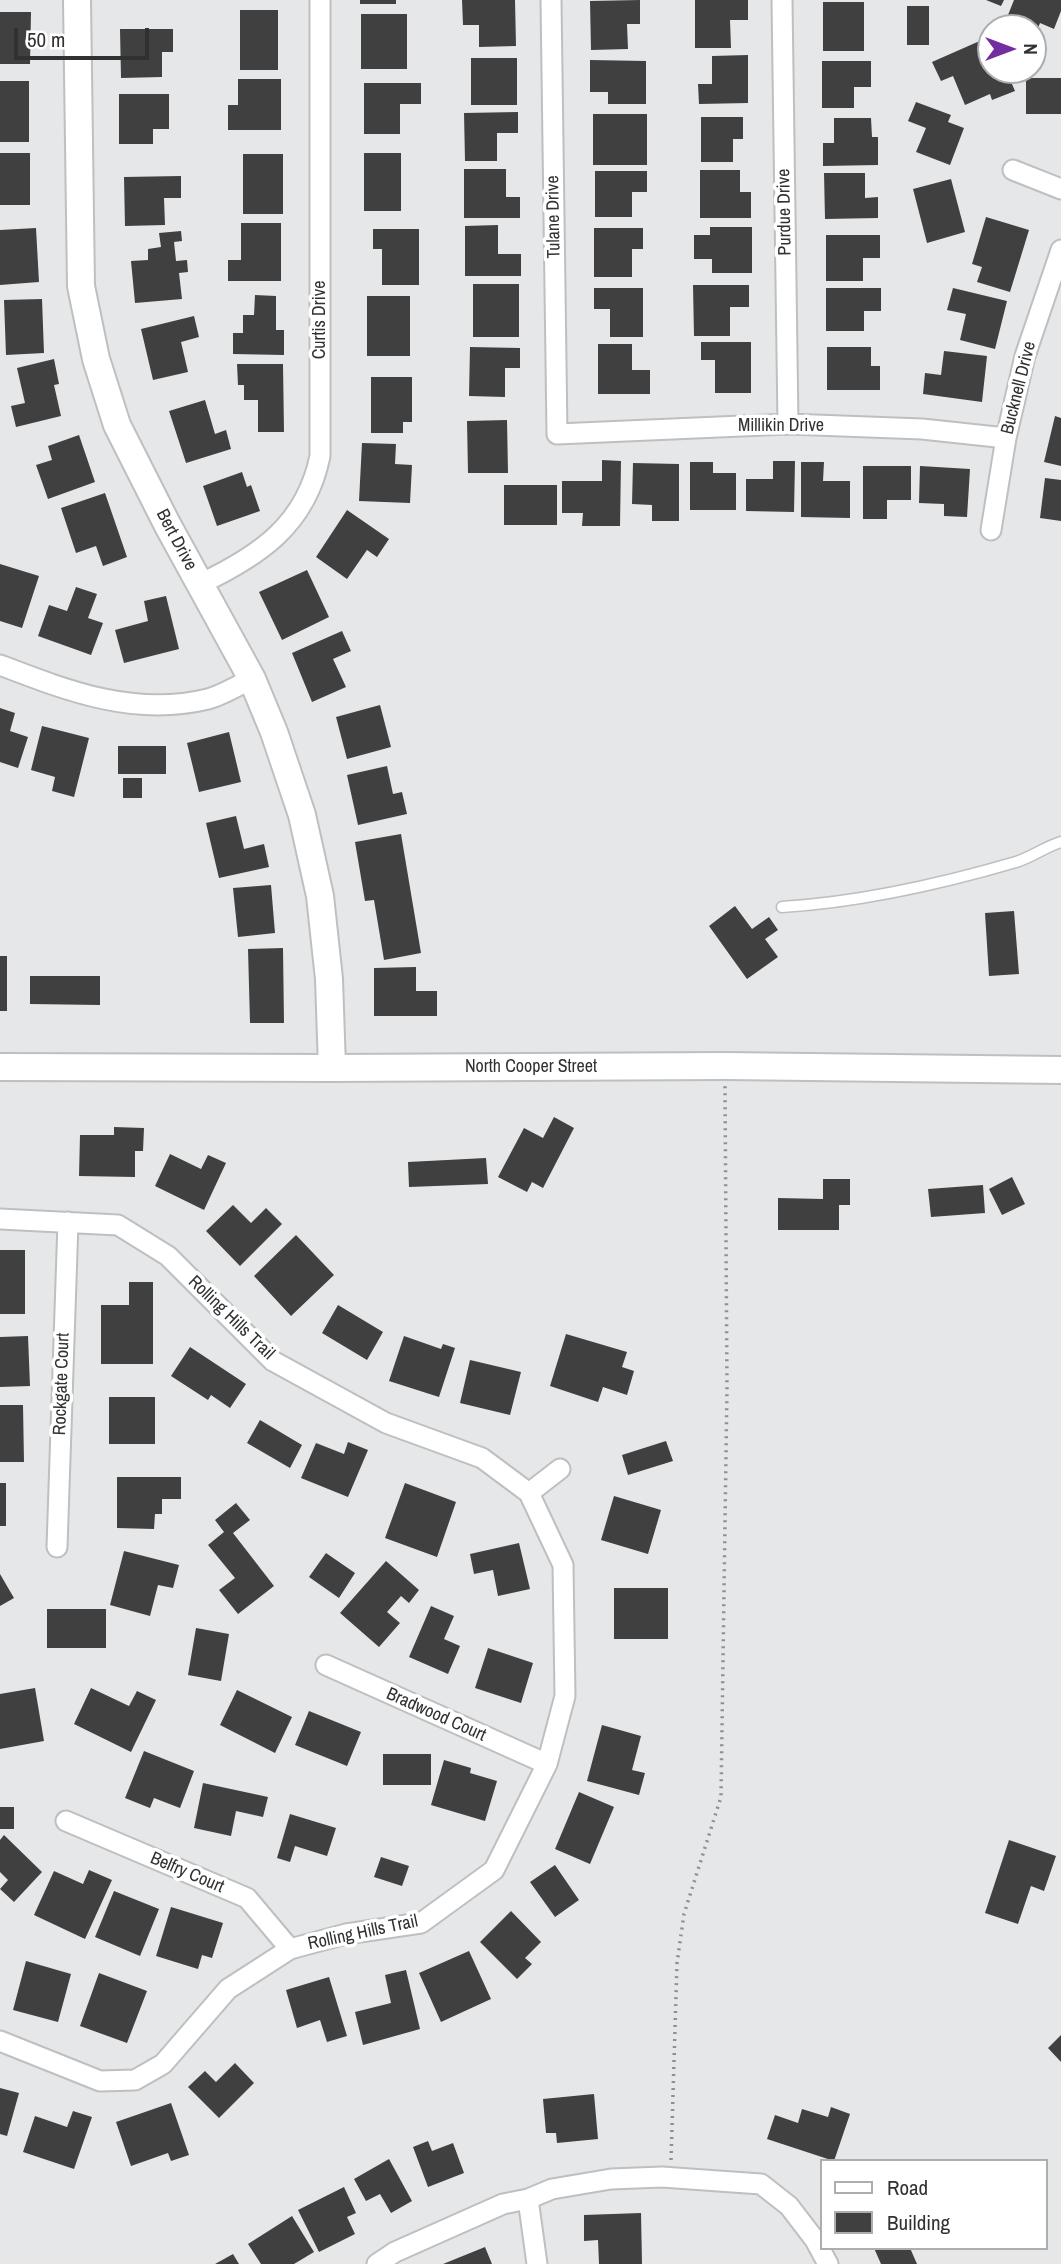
<!DOCTYPE html>
<style>
body{margin:0}
#map{position:relative;width:1061px;height:2264px;overflow:hidden;background:#e6e7e9;font-family:"Archivo Narrow",sans-serif}
canvas{display:block}
.legend{position:absolute;left:820px;top:2159px;width:228px;height:91px;box-sizing:border-box;background:#fff;border:2px solid #acadad;margin:0;padding:9px 12px;list-style:none;font-size:21px;color:#303131}
.legend li{display:flex;align-items:center;gap:14px;height:35px}
.legend b{width:35px;border:2px solid #acadad}
.north{position:absolute;left:977px;top:14px;width:70px;height:70px;box-sizing:border-box;background:#fff;border:2px solid #acadad;border-radius:50%;rotate:90deg;font-size:19px;font-weight:700;line-height:28px;text-align:center;color:#303131}
.north::after{content:'';display:block;margin:auto;width:24px;height:32px;background:#742da0;clip-path:polygon(50% 0,100% 100%,50% 72%,0 100%)}
.scale{position:absolute;left:14px;top:28px;width:135px;height:32px;box-sizing:border-box;border:4px solid #303131;border-top:0;padding-left:9px;font-size:21px;line-height:24px;white-space:nowrap;color:#303131;-webkit-text-stroke:5px #fff;paint-order:stroke}
</style>
<div id="map">
<canvas width="1061" height="2264"></canvas>
<ul class="legend">
<li><b style="height:9px;background:#fff"></b>Road</li>
<li><b style="height:19px;background:#404041"></b>Building</li>
</ul>
<div class="north">N</div>
<div class="scale">50 m</div>
</div>
<script>
const ctx = document.querySelector('canvas').getContext('2d');
ctx.lineJoin = 'round';
function fillPath(path, color) { ctx.fillStyle = color; ctx.fill(path, 'evenodd'); }
function stroke(path, color, width, dash) { ctx.strokeStyle = color; ctx.lineWidth = width; ctx.lineCap = dash ? 'butt' : 'round'; ctx.setLineDash(dash || []); ctx.stroke(path); }
function drawText(font, color, halo, rows, align = 'center') {
  ctx.font = font + ' "Archivo Narrow",sans-serif'; ctx.lineWidth = 7; ctx.setLineDash([]); ctx.textBaseline = 'middle'; ctx.strokeStyle = halo; ctx.fillStyle = color; for (const [text, x, y, turn = 0] of rows) {
    ctx.save(); ctx.translate(x, y); ctx.rotate((+turn || 0) * Math.PI / 180); ctx.textAlign = isNaN(turn) ? turn : align; if (halo) ctx.strokeText(text, 0, 0); ctx.fillText(text, 0, 0); ctx.restore();
  }
}
const building = new Path2D(`
 M360 0H396V4H360Z
 M462 0H515L516 46 479 47V25H463Z
 M640 0V24H627L628 49 591 50 590 1Z
 M695 0H748V20H730L731 48H695Z
 M986 0H1004L1001 6Z
 M1014 0H1061V11L1054 29 1040 23 1036 33 1033 32V28H1024L1006 20Z
 M823 2H864V51H823Z
 M907 6H929V45H907Z
 M240 10H278V70H240Z
 M0 12H31L30 64H0Z
 M361 14H407V69H361Z
 M120 29H173V52H162V77L121 78Z
 M991 36V70H1006L1015 91 992 100 990 94 965 105 953 76 941 81 932 62Z
 M748 55V103L699 104 698 84H712V56Z
 M471 58H517V105H471Z
 M590 60 646 61V104H608V92H590Z
 M822 61H871V87H854V108H822Z
 M1026 78H1061V114H1026Z
 M238 79H281V130H228V105H238Z
 M0 81H29V142H0Z
 M364 83H421V104H400V134H364Z
 M119 94H169V129H153V144H119Z
 M916 102 951 115 948 122 964 128 950 165 916 152 926 128 908 121Z
 M518 112V133H497V161H465L464 113Z
 M593 114H647V165H593Z
 M701 117H743V139H733V162H701Z
 M834 118H871L872 137H878V165L823 166V143H834Z
 M0 153H30V205H0Z
 M364 153H401V211H364Z
 M243 154H283V214H243Z
 M464 169H506V197H520V218H464Z
 M700 170H740V192H751V218H700Z
 M595 171H647V192H632V217H595Z
 M824 173H865V198L878 197V218L825 219Z
 M181 176V198H164L165 225 125 226 124 177Z
 M951 179 965 232 927 243 913 189Z
 M986 217 1029 230 1010 292 977 282 982 267 972 264Z
 M241 223H281V281H228V260H241Z
 M498 225V254H521V276H465V226Z
 M710 227H752V273H712V259H694V235H710Z
 M36 228 39 282 0 285V230Z
 M594 228H643V249H632V277H594Z
 M373 229H419V285H382V249H373Z
 M181 231 182 241 174 242 176 261 187 260 188 272 179 273 182 299 135 303 131 261 148 260V249L161 247 159 233Z
 M826 235H880V258H863V281H826Z
 M473 284H519V337H473Z
 M693 285H749V307H730V336H694Z
 M594 288H643V337H610V309H594Z
 M826 288H881V311H864V331H826Z
 M953 288 1007 301 995 349 960 340 966 314 947 310Z
 M255 295 276 296V330H284V355L233 354V333H243V315H254Z
 M367 296H410V356H367Z
 M42 299 44 353 6 355 4 300Z
 M194 316 199 337 181 342 188 372 153 380 141 329Z
 M701 342H751V393H715V360H701Z
 M598 344H632V370H650V394H598Z
 M470 347 520 348V368H505V397L469 396Z
 M827 347H871V366H880V390H827Z
 M944 351 987 356 982 402 923 394 925 373 941 375Z
 M54 359 59 384 54 385 61 416 16 427 11 406 25 403 17 368Z
 M237 364H283L284 432H258V400H244V385H238Z
 M371 377H412V422H403V433H371Z
 M205 400 215 434 226 430 231 449 186 463 169 411Z
 M1055 416 1061 418V466L1044 462Z
 M507 420 508 473H468L467 421Z
 M79 435 95 482 48 499 36 465 52 460 48 446Z
 M362 443 396 444 395 464 412 465 410 503 359 501Z
 M602 460 621 461 620 526H582L583 513H562V481H602Z
 M773 461H795L794 512 746 511V479H773Z
 M690 462H713V473H736V510H690Z
 M801 462H824L823 481H850V518L801 517Z
 M633 463 679 464V521H652V505L632 504Z
 M863 466H911V500H887V519H863Z
 M920 466 970 469 967 517 944 516V504L919 503Z
 M242 472 247 487 251 485 260 511 217 526 203 486Z
 M1045 478 1061 480V521L1040 518Z
 M504 485H557V525H504Z
 M105 493 127 557 103 566 96 546 76 553 61 508Z
 M347 510 389 539 377 557 367 550 347 579 316 557Z
 M0 564 39 576 22 628 0 621Z
 M307 570 329 617 282 640 259 592Z
 M76 587 97 594 88 618 103 623 91 655 38 636 49 605 67 611Z
 M166 596 179 649 124 663 115 630 148 621 144 601Z
 M342 631 351 651 333 659 346 687 312 702 292 653Z
 M380 705 391 747 347 759 336 717Z
 M0 708 15 713 10 731 28 737 18 768 0 762Z
 M42 726 89 738 74 797 52 791 55 777 31 770Z
 M229 732 241 782 199 792 187 743Z
 M118 746H166V774H118Z
 M387 766 393 794 402 792 407 814 358 825 347 775Z
 M123 778H142V798H123Z
 M236 816 244 849 264 844 269 867 219 878 206 823Z
 M401 834 421 953 384 960 374 900 365 901 355 842Z
 M271 885 275 933 238 937 233 888Z
 M735 906 752 929 769 917 778 930 765 939 778 957 747 979 709 926Z
 M1014 911 1019 974 989 976 985 913Z
 M283 948 284 1023H250L248 949Z
 M0 956H7V1011H0Z
 M416 967V991H437V1016H374V968Z
 M30 976H100V1005L30 1004Z
 M554 1117 574 1128 543 1188 532 1182 527 1192 498 1177 524 1128 543 1138Z
 M114 1127 144 1128 143 1151H135V1177L79 1176 80 1135H114Z
 M170 1154 201 1169 208 1155 226 1163 204 1210 155 1186Z
 M486 1158 488 1184 409 1187 408 1162Z
 M1012 1177 1025 1204 1002 1215 989 1189Z
 M823 1179H850V1205H839V1230H778V1198L823 1199Z
 M983 1185 985 1213 931 1217 928 1189Z
 M233 1205 251 1223 266 1208 282 1224 240 1266 206 1231Z
 M296 1235 334 1275 291 1316 254 1276Z
 M0 1250H25V1314H0Z
 M129 1282H153V1364H101V1305H129Z
 M338 1305 383 1332 367 1360 322 1333Z
 M566 1334 627 1352 622 1367 634 1371 627 1395 603 1387 598 1402 550 1386Z
 M28 1336 30 1386 0 1387V1337Z
 M404 1336 441 1349 443 1344 455 1348 439 1397 389 1381Z
 M190 1347 246 1384 230 1408 211 1395 208 1400 171 1376Z
 M470 1360 521 1372 510 1415 460 1403Z
 M109 1397H155V1444H109Z
 M0 1405H23L24 1462H0Z
 M260 1420 302 1445 290 1468 247 1443Z
 M666 1441 673 1461 628 1475 622 1455Z
 M348 1442 368 1450 348 1497 301 1478 316 1443 344 1454Z
 M117 1477H181V1499H162V1514H155L154 1529 117 1528Z
 M0 1483H6V1526H0Z
 M405 1483 456 1502 437 1557 385 1538Z
 M614 1496 661 1510 648 1554 601 1540Z
 M236 1503 250 1520 233 1533 274 1586 238 1614 219 1590 235 1578 208 1545 224 1532 215 1520Z
 M519 1543 530 1589 498 1596 493 1570 474 1574 470 1554Z
 M124 1551 179 1565 173 1588 158 1585 150 1616 110 1605Z
 M326 1553 355 1573 339 1598 309 1577Z
 M386 1561 419 1590 409 1603 401 1596 387 1612 400 1623 379 1647 340 1613Z
 M0 1574 14 1598 0 1606Z
 M614 1588H668V1639H614Z
 M431 1606 454 1616 444 1639 460 1646 448 1674 409 1657Z
 M47 1609H106V1648H47Z
 M196 1628 229 1634 221 1681 188 1675Z
 M488 1648 533 1663 521 1703 475 1688Z
 M35 1688 44 1741 0 1749V1694Z
 M91 1688 129 1706 137 1691 156 1700 131 1752 74 1724Z
 M237 1690 292 1717 275 1753 220 1725Z
 M309 1711 361 1732 347 1766 295 1745Z
 M602 1725 641 1736 632 1770 645 1773 639 1795 587 1781Z
 M144 1751 194 1771 180 1808 154 1798 150 1808 125 1798Z
 M383 1754H431V1785H383Z
 M444 1760 471 1768 470 1773 497 1781 485 1821 431 1805Z
 M203 1783 268 1797 263 1817 236 1811 231 1836 194 1828Z
 M579 1792 614 1807 590 1864 555 1849Z
 M0 1807H14V1829H0Z
 M290 1814 336 1828 327 1856 295 1846 290 1862 277 1858Z
 M4 1835 42 1872 14 1902 0 1889 8 1880 0 1872V1840Z
 M1009 1840 1056 1856 1044 1891 1031 1886 1018 1924 985 1913Z
 M381 1857 409 1866 402 1886 374 1877Z
 M555 1865 579 1900 555 1917 530 1882Z
 M89 1870 112 1880 85 1939 34 1915 54 1871 83 1884Z
 M114 1891 159 1909 140 1956 95 1937Z
 M171 1907 223 1923 212 1958 202 1955 198 1969 156 1956Z
 M511 1911 541 1942 525 1958 532 1964 517 1979 480 1942Z
 M469 1951 491 1999 441 2022 419 1973Z
 M26 1961 71 1974 58 2022 13 2010Z
 M406 1970 420 2029 363 2045 355 2012 391 2003 385 1975Z
 M99 1973 147 1991 127 2043 80 2026Z
 M329 1977 347 2036 327 2042 320 2020 297 2028 286 1990Z
 M1061 2035V2062L1048 2048Z
 M235 2063 254 2083 219 2118 188 2087 205 2071 216 2082Z
 M0 2088 19 2093 7 2136 0 2134Z
 M594 2094 598 2139 557 2143 556 2133H546L543 2099Z
 M171 2103 189 2155 171 2161 168 2153 131 2166 116 2122Z
 M831 2107 850 2114 834 2161 767 2139 775 2115 798 2123 802 2109 828 2117Z
 M73 2111 92 2117 74 2169 23 2152 35 2116 67 2127Z
 M428 2141 432 2151 453 2143 464 2173 428 2187 413 2147Z
 M389 2159 412 2201 391 2213 380 2194 366 2201 354 2179Z
 M344 2187 356 2213 347 2217 355 2234 319 2252 298 2210Z
 M641 2213 642 2264H599L598 2240 584 2241V2215Z
 M292 2216 314 2252 294 2264H261L248 2244Z
 M485 2247 492 2264H443Z
 M874 2248H910L917 2264H881Z
 M233 2254 239 2264H215Z`);
const path = new Path2D(`
 M671 2160 677 1963 684 1914 721 1797 727 1387 725 1086`);
const lane = new Path2D(`
 M782 907C861 902 941 884 1016 862 1032 857 1045 847 1061 842`);
const street = new Path2D(`
 M551 0 557 434 788 424 922 429 1006 438
 M782 0 788 424
 M1013 170 1061 189
 M991 530 1006 438 1025 356 1061 250
 M200 584C259 556 306 525 320 456V0
 M0 665C68 691 134 717 208 699 223 695 238 685 252 679
 M0 1219 118 1225 168 1256 273 1361 386 1423 482 1458 529 1493 563 1565 565 1696 547 1764 494 1870 421 1923 346 1934 290 1949 228 1989 163 2064 135 2080 100 2081 0 2041
 M529 1493 560 1469
 M57 1547 68 1222
 M326 1665 547 1764
 M66 1821 247 1898 290 1949
 M528 2199 537 2264
 M377 2264 395 2252 503 2204 528 2199 552 2189 611 2179 662 2177 761 2184 789 2206 815 2240 828 2264`);
const secondary = new Path2D(`
 M77 0 81 286 96 359 117 425 167 524 252 679 274 732 302 815 320 896 329 979 332 1068
 M0 1067 332 1068 725 1066 1061 1070`);
const streetNames = [
 ["Purdue Drive",785,212,-91],
 ["Tulane Drive",554,217,-91],
 ["Curtis Drive",320,320,-90],
 ["Bucknell Drive",1019,388,-76],
 ["Millikin Drive",781,426],
 ["Bert Drive",176,540,62],
 ["North Cooper Street",531,1067],
 ["Rolling Hills Trail",231,1318,44],
 ["Rockgate Court",62,1384,-88],
 ["Bradwood Court",436,1715,24],
 ["Belfry Court",187,1873,23],
 ["Rolling Hills Trail",363,1933,-12]
];
fillPath(building, '#404041');
stroke(lane, '#bebfc0', 13);
stroke(street, '#bebfc0', 23);
stroke(secondary, '#bebfc0', 30);
stroke(path, '#8e8f90', 3.5, [2, 5]);
stroke(lane, '#fff', 10);
stroke(street, '#fff', 19);
stroke(secondary, '#fff', 26);
drawText('18px', '#303131', '#fff', streetNames);
</script>
